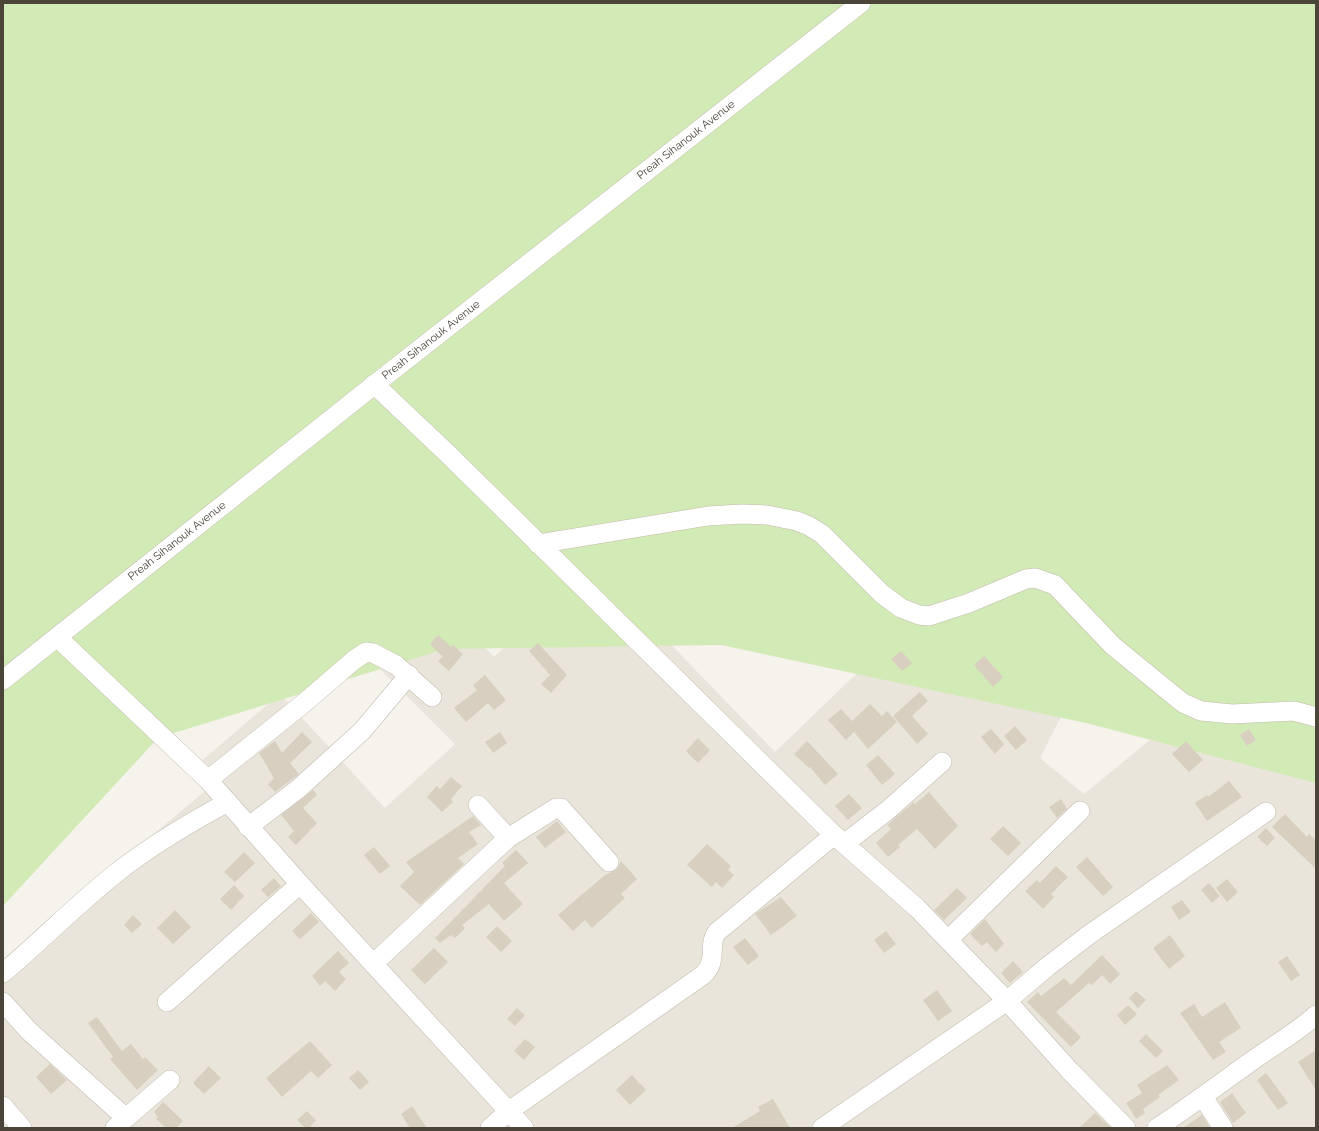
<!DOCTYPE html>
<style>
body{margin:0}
#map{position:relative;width:1319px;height:1131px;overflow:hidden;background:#f6f3ec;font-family:Raleway,sans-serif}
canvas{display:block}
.frame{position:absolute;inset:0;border:4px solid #4b4439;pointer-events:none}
</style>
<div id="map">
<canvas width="1319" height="1131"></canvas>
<div class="frame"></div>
</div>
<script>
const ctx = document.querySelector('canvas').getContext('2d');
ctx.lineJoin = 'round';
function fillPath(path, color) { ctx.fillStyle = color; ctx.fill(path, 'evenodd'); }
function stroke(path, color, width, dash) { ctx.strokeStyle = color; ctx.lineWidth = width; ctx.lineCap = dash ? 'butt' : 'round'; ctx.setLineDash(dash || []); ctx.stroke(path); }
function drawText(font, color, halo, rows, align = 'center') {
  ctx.font = font + ' Raleway,sans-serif'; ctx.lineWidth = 3; ctx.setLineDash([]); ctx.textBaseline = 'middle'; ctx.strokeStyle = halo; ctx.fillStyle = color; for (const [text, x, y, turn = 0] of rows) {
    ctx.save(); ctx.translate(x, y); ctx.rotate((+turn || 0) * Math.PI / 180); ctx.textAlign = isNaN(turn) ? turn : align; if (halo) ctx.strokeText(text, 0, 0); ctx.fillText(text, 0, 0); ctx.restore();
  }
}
const residential = new Path2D(`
 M593 564 775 752 907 625 1068 703 1040 758 1084 794 1235 670 1316 719V1128H3V961L211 786 193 768 280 694 385 808 455 744 372 661 436 600 494 657Z`);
const green = new Path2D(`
 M3 3H1316V783L1086 723 721 645 445 649 158 738 3 906Z`);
const building = new Path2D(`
 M438 635 451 647 453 645 463 654 449 671 438 661 443 657 430 644Z
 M538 643 567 675 551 693 541 684 550 675 529 651Z
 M901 651 912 663 902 671 891 659Z
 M984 656 1003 677 993 687 974 665Z
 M485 675 506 700 494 710 488 703 466 722 454 708 477 690 473 685Z
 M920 692 928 701 912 716 928 734 917 744 893 716Z
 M870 704 882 716 887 711 897 722 868 749 854 732 846 740 828 720 841 709 852 721Z
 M1015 726 1027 740 1016 750 1004 736Z
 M991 729 1004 744 995 754 981 737Z
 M1249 729 1256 740 1247 746 1240 735Z
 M302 732 312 742 290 763 299 774 275 792 268 784 274 778 259 753 275 741 282 753Z
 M500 732 507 743 493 753 485 742Z
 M698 738 710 750 698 763 686 751Z
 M807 741 838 774 825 785 810 767 809 768 794 754Z
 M1186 741 1203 760 1189 772 1172 754Z
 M878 755 895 774 882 785 866 765Z
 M451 777 462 786 451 799 453 802 442 812 427 797 437 786 440 789Z
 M1229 781 1242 797 1207 821 1195 803 1207 795 1208 797Z
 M313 790 317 795 303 808 317 823 296 845 288 837 294 831 281 815Z
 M929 792 958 826 935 849 917 829 898 845 900 847 888 857 876 843 891 829 887 825 914 802 915 804Z
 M849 794 862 808 848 820 835 806Z
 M1061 799 1067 809 1057 818 1049 807Z
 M1285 814 1307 837 1309 834 1316 840V869L1272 827Z
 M473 816 481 825 469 832 478 844 458 858 464 864 420 905 400 886 414 872 406 862Z
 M557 821 566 832 545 848 536 837Z
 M1003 826 1021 843 1008 856 990 839Z
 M1266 828 1275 838 1267 846 1257 837Z
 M707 844 731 866 728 870 734 875 722 888 716 882 712 887 687 865Z
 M374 847 390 866 380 874 364 855Z
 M516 850 528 863 504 883 523 904 504 921 489 904 462 925 465 928 455 938 451 935 440 943 435 938 505 866 502 863Z
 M244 852 255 863 235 882 224 872Z
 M1087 857 1113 887 1103 896 1076 867Z
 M621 861 637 879 621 894 625 898 592 928 585 920 573 931 558 915 605 875 616 870Z
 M1056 866 1068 877 1051 894 1054 897 1043 909 1025 891 1037 880 1040 883Z
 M274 878 281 886 268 897 261 890Z
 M1227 879 1238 892 1227 902 1216 888Z
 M1209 883 1220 896 1212 903 1201 890Z
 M234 885 244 896 231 910 220 899Z
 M957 888 967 898 944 920 934 910Z
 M781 897 797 916 771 935 755 914Z
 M1182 900 1191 912 1179 920 1171 907Z
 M175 910 191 927 173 944 157 928Z
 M311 913 319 922 300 939 292 931Z
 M133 915 142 924 132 933 124 925Z
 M985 919 1004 944 996 952 987 942 982 946 970 934Z
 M497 926 512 941 501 952 486 937Z
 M886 931 896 944 884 953 874 940Z
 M1170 935 1185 956 1169 969 1153 948Z
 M745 938 759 956 748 965 733 947Z
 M434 948 448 962 425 984 411 970Z
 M338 951 349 963 339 972 346 979 335 991 325 981 320 986 312 976Z
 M1102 955 1120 974 1110 984 1102 975 1092 985 1089 983 1056 1012 1081 1037 1071 1047 1027 1002 1038 992 1041 996 1064 978 1071 985Z
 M1287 956 1300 975 1291 981 1278 962Z
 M1013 961 1023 972 1010 983 1001 973Z
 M937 990 952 1011 938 1021 923 1000Z
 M1136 991 1146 1000 1138 1008 1129 998Z
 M1225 1002 1241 1028 1219 1042 1226 1052 1213 1060 1180 1013 1194 1004 1202 1017Z
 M1128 1005 1137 1014 1125 1025 1117 1015Z
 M517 1008 525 1015 515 1026 507 1019Z
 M97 1017 122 1051 131 1044 143 1059 145 1057 158 1070 137 1090 110 1059 113 1057 88 1023Z
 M1146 1034 1163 1051 1156 1058 1139 1041Z
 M525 1039 535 1047 524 1060 514 1051Z
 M310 1041 332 1065 318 1078 311 1071 282 1097 266 1078Z
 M1316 1050V1090L1298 1062Z
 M50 1064 67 1080 51 1094 36 1077Z
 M1167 1065 1179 1080 1158 1095 1160 1097 1143 1109 1145 1113 1136 1119 1126 1103 1142 1093 1137 1085Z
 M209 1066 221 1078 204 1094 193 1083Z
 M358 1070 369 1082 360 1090 349 1078Z
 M1266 1073 1288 1103 1278 1110 1257 1080Z
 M632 1075 646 1090 630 1105 616 1090Z
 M1232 1093 1246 1113 1233 1123 1220 1102Z
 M773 1099 790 1128H732L760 1111 758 1107Z
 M163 1102 183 1121 176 1128H166L156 1119 158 1117 154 1112Z
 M412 1106 427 1128H410L401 1114Z
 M307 1111 316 1120 309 1128H305L297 1120Z
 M1095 1113 1111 1128H1079Z
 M1202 1115 1210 1128H1183Z`);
const minor = new Path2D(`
 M374 384 449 455 834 835 917 908 1007 1001 1070 1071 1126 1128
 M538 544 708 516 742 514 767 515 797 521 809 526 822 534 882 594 901 608 919 615 929 616 969 603 1026 579 1035 578 1055 585 1113 646 1183 703 1201 711 1232 714 1294 711 1316 717
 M57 637 208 780 300 884 524 1128
 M3 680 384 377 861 3
 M208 780 304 703 354 660 366 652 373 653 396 665 432 697
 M248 827 298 789 362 731 409 675
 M508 838 556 808H561L609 862
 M844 844 888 810 942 762
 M948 940 1080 811
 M373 964 508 838 478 805
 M3 973C41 941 76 905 115 874 150 846 189 823 228 802
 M3 1002 29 1031 126 1118 115 1128
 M167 1002 300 884
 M1203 1097 1223 1128
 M3 1106 22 1128
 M126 1118 170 1080
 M490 1128 509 1111 703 975C719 960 707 945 717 932L834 835
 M822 1128 1007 1001 1047 967 1090 934 1266 812
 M1157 1128C1189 1107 1218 1085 1249 1063 1272 1046 1295 1034 1316 1015`);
const streetNames = [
 ["Preah Sihanouk Avenue",686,140,-38],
 ["Preah Sihanouk Avenue",431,340,-38],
 ["Preah Sihanouk Avenue",177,541,-38]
];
fillPath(residential, '#eae5da');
fillPath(green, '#d2eab5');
fillPath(building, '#d8cfc1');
stroke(minor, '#c2bbae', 20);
stroke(minor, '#fff', 19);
drawText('11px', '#4b4439', '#fff', streetNames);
</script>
